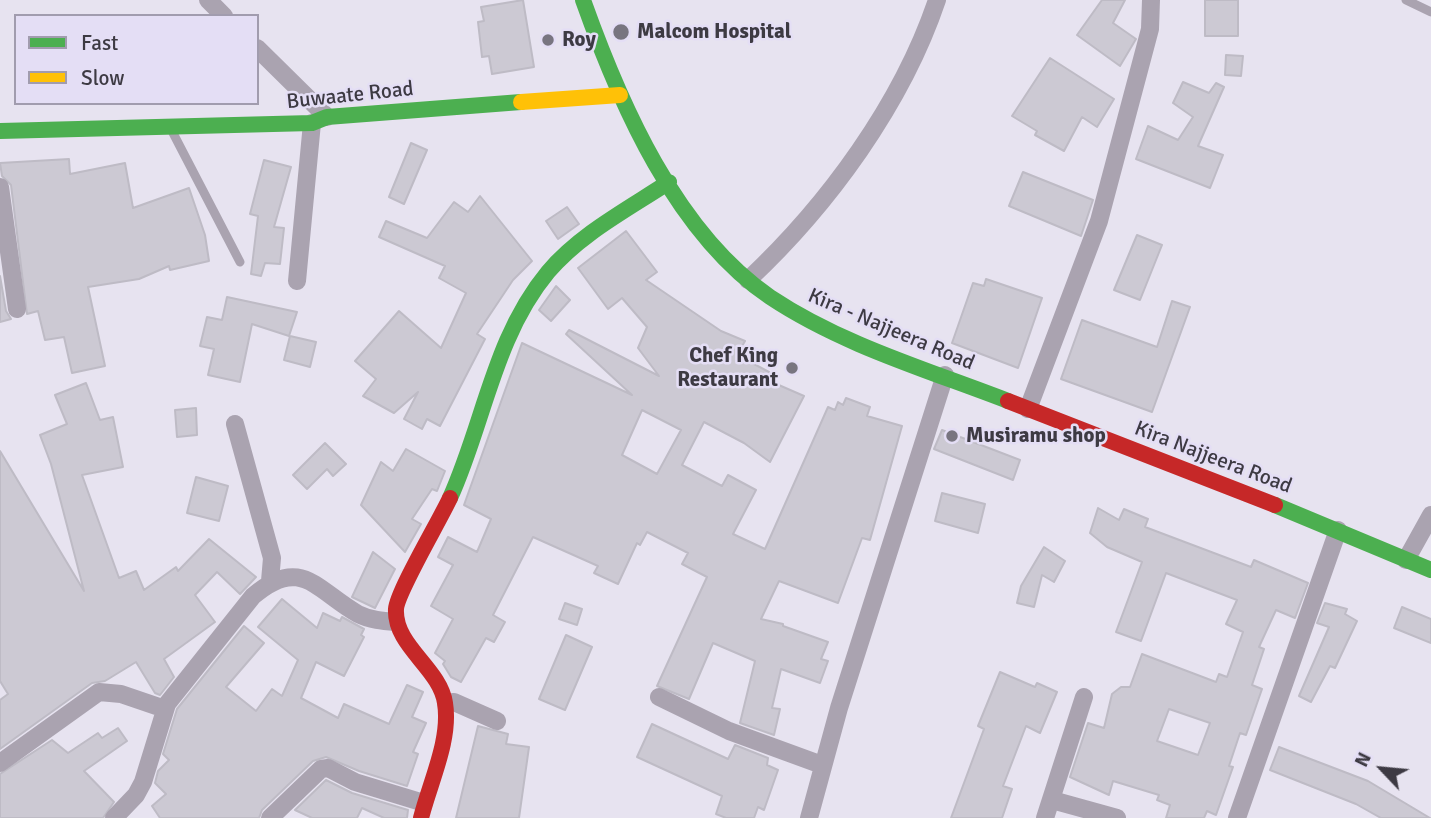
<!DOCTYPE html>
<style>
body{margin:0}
#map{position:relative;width:1431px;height:818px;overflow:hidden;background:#e7e3f0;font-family:Signika,sans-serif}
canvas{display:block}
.legend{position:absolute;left:14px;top:14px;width:245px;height:91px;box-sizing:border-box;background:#e4def5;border:2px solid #a19cae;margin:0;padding:9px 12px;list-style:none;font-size:21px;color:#3d3a43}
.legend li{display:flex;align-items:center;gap:14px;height:35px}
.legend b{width:35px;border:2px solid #a19cae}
.north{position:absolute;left:1347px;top:734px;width:70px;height:70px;-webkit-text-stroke:5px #e4def5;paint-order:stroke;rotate:296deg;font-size:19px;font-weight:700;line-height:28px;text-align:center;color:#3d3a43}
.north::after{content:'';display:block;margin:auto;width:24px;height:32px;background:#3d3a43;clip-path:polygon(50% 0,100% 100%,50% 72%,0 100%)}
</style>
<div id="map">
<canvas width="1431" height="818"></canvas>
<ul class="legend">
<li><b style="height:9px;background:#4caf50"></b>Fast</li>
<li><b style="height:9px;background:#ffc107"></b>Slow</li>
</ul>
<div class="north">N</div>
</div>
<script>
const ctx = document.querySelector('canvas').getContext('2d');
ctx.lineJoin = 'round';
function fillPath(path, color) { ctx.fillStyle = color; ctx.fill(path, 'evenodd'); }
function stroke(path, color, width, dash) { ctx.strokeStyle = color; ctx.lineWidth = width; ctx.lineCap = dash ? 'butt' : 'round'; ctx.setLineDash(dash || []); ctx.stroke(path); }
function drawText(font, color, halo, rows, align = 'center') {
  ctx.font = font + ' Signika,sans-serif'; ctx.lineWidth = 5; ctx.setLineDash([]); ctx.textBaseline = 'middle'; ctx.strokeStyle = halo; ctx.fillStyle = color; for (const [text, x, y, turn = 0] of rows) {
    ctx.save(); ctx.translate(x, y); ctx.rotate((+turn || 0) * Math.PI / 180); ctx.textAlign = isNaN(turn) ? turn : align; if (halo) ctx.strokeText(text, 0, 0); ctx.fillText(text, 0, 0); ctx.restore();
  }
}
const building = new Path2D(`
 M523 0 534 67 492 74 489 56 482 57 478 22 484 21 481 7Z
 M1102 0H1125L1113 23 1136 39 1120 66 1077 35Z
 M1205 0H1238V36H1205Z
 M1226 55 1243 56 1241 76 1225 75Z
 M1050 58 1114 99 1097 127 1082 117 1064 151 1035 135 1037 131 1012 116Z
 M1183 82 1209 93 1216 83 1224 87 1198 146 1223 155 1210 188 1136 159 1148 126 1178 140 1193 117 1173 103Z
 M411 143 427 150 404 204 389 197Z
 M69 159 70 174 125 163 133 208 189 188 205 235 209 261 170 270 169 266 139 279 88 287 105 366 72 373 64 337 45 340 38 311 27 314 11 185 2 176 0 163Z
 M264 160 291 167 274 227 284 228 280 264 265 263 261 276 251 274 258 216 250 214Z
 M1023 172 1093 200 1081 236 1009 206Z
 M480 196 532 261 513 280 477 334 485 339 440 426 427 419 422 429 404 419 418 392 394 413 363 396 376 379 355 361 399 311 441 348 466 293 439 278 445 266 379 237 386 221 427 238 454 202 468 212Z
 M567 207 579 224 558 239 546 221Z
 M626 231 657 272 646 280 721 331 745 341 737 355 769 372 765 379 804 396 770 462 744 443 704 422 682 465 722 486 728 475 756 490 733 534 765 549 828 407 835 410 838 402 843 405 846 398 870 407 867 416 902 426 870 540 862 538 838 603 779 581 761 619 783 624V626L828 642 821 659 828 661 820 683 781 669 772 708 780 709 774 735 740 723 755 661 713 643 689 699 657 686 707 577 682 564 688 553 647 532 640 545 637 543 618 584 594 573 598 566 533 537 493 615 505 622 494 642 486 638 461 682 451 677 443 664 445 661 435 653 453 619 431 606 453 565 438 557 448 537 477 552 491 519 464 505 522 343 632 395 566 334 569 330 659 376 638 348 647 327 622 298 608 309 578 268ZM642 410 681 430 657 474 622 455Z
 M1137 235 1162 245 1140 300 1114 290Z
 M0 276 6 311 11 319 0 322Z
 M986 279 1042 298 1018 368 952 343 973 283 984 286Z
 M556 286 570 300 551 321 539 310Z
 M227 297 297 312 289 336 252 324 240 382 208 375 214 349 200 346 207 317 222 320Z
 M1172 301 1190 307 1152 412 1061 379 1082 320 1157 347Z
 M290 336 316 342 310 367 284 360Z
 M86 383 100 420 113 417 123 467 82 475 119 578 136 571 144 590 176 567 178 571 209 539 256 577 240 594 217 572 195 595 215 622 164 659 174 677 160 695 155 693 136 662 105 681 92 683 0 749V700L8 694 0 681V451L84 591 51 464 40 435 67 424 55 395Z
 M196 408 197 435 177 437 175 410Z
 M942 430 1020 460 1013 480 934 449Z
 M325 443 346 464 333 476 327 469 307 489 293 475Z
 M406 449 445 471 437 491 432 489 412 519 421 524 405 552 361 505 381 462 393 471Z
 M196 477 228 486 219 521 187 513Z
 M942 493 985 504 978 533 935 521Z
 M1098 508 1119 520 1124 509 1148 519 1145 527 1251 567 1254 560 1308 583 1295 618 1276 610 1259 647 1264 649 1252 685 1262 689 1246 735 1240 733 1229 766 1233 767 1216 815 1207 811 1204 818H1166L1170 805 1157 800 1159 795 1113 781 1109 795 1070 777 1088 723 1104 728 1112 694 1121 687H1130L1142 654 1216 682 1219 674 1227 677 1243 632 1226 624 1237 600 1166 573 1141 641 1116 632 1142 562 1107 547 1090 533ZM1169 709 1210 723 1198 755 1157 741Z
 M1044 547 1065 561 1054 582 1042 575 1034 607 1017 603 1021 586Z
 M373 552 395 569 375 608 352 597Z
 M282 599 317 628 323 613 340 621 342 617 364 629 361 635 364 637 344 676 316 662 301 698 338 718 344 704 389 724 407 685 423 692 412 717 426 723 413 752 418 754 407 786 359 771 326 757 313 761 262 810 259 818H160L152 806 166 794 155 783 158 771 169 760 163 754 177 709 244 626 264 643 226 687 256 711 272 689 282 696 298 660 258 627Z
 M565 603 582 609 577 625 559 619Z
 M1325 603 1347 609 1345 614 1357 621 1335 668 1330 666 1311 702 1299 696 1329 627 1317 623Z
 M1402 607 1431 619V643L1394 628Z
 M566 635 592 647 565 710 539 699Z
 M1000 672 1035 687 1037 683 1057 692 1040 733 1026 726 1003 786 1012 789 1002 818H951L984 729 978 726Z
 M652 724 728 759 735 745 768 758 767 765 778 770 764 810 758 807 754 818H726L716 814 722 796 637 757Z
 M478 726 508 734 506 744 529 747 519 818H456Z
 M118 728 127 741 84 771 114 802 103 818H0V774L52 740 68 753 98 733 102 738Z
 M1279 747 1368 781 1430 818H1381L1356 804 1270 770Z
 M326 780 352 793 408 810 407 818H384L362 808 357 818H312L295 810Z`);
const lane = new Path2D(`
 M1406 0 1431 12
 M173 133 240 262`);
const street = new Path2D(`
 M208 0 224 16
 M257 48 327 117
 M0 187 17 309
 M748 280C828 205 902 104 937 0
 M297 281 312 123
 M1028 409 1099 221 1150 29 1151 0
 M235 424 272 558 270 581
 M1406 560 1431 515
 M659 697 729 731 822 765
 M446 703 454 702 497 721
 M0 763 99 692 121 694 165 709
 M1052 800 1117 818
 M114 818 136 795 143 782 167 704 253 596C301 555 316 590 358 614 370 620 383 621 396 622
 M270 818 321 769 328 768 355 782 424 803
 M809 818 839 708 945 375
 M1045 818 1084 697
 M1237 818 1338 530`);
const fast = new Path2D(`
 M583 0C620 104 676 233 770 297 842 345 928 370 1008 401
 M0 131 312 123 327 117 521 102
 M450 498C484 423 494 337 548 272 580 234 628 209 669 182
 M1275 505 1431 570`);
const slow = new Path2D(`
 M521 102 620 95`);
const jam = new Path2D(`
 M1008 401 1275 505
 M421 818C430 782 451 740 445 703 440 668 394 646 396 609 397 592 440 520 450 498`);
const markers = [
 [621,32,9,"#787580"],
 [548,40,7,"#787580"],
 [792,368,7,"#787580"],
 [952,436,7,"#787580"]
];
const poiNames = [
 ["Malcom Hospital",637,32],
 ["Roy",562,40],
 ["Chef King",778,356,"right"],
 ["Restaurant",778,380,"right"],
 ["Musiramu shop",966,436]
];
const streetNames = [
 ["Buwaate Road",350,96,-6],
 ["Kira - Najjeera Road",891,330,23],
 ["Kira Najjeera Road",1213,458,21]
];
fillPath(building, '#ccc9d3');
stroke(building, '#bebbc5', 2);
stroke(lane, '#aaa3b0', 9);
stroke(street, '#aaa3b0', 18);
stroke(fast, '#4caf50', 16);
stroke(slow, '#ffc107', 16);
stroke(jam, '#c62828', 16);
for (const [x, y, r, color] of markers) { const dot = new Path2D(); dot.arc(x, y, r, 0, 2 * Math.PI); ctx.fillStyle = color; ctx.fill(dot); stroke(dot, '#e4def5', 2.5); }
drawText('bold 21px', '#3d3a43', '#e4def5', poiNames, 'left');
drawText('21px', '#3d3a43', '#e4def5', streetNames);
</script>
